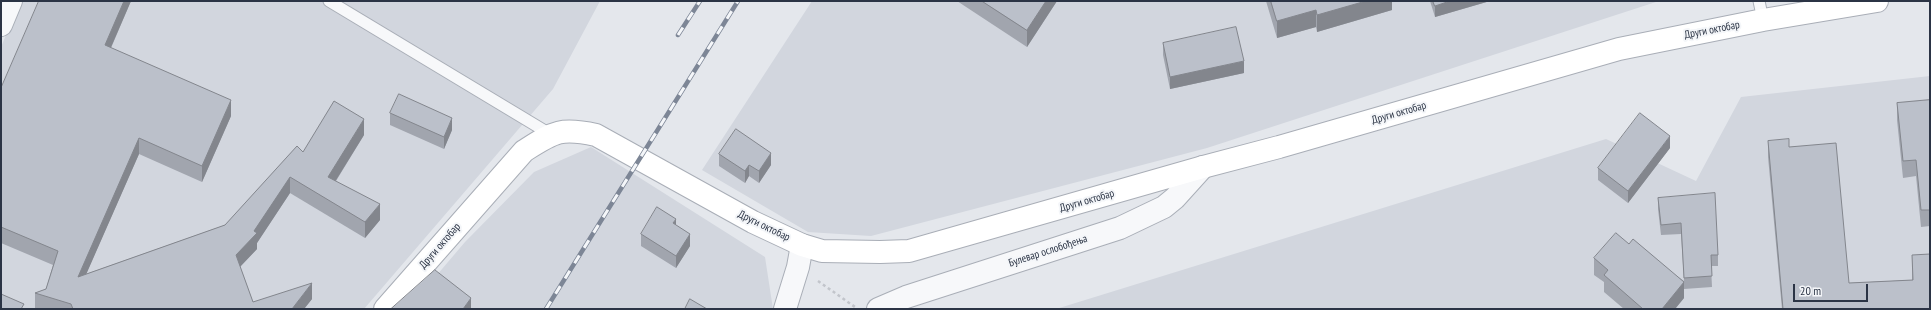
<!DOCTYPE html>
<meta charset="utf-8">
<style>
body{margin:0}
#map{position:relative;width:1931px;height:310px;overflow:hidden;background:#e4e7ec;font-family:"PT Sans Narrow",sans-serif}
canvas{display:block}
.frame{position:absolute;inset:0;border:2px solid #2b3445;pointer-events:none}
.scale{position:absolute;left:1793px;top:284px;width:75px;height:18px;box-sizing:border-box;border:2px solid #2b3445;border-top:0;padding-left:5px;font-size:12px;line-height:14px;white-space:nowrap;color:#2b3445;-webkit-text-stroke:3px #f4f6f9;paint-order:stroke}
</style>
<div id="map">
<canvas width="1931" height="310"></canvas>
<div class="frame"></div>
<div class="scale">20 m</div>
</div>
<script>
const ctx = document.querySelector('canvas').getContext('2d');
ctx.lineJoin = 'round';
function fillPath(path, color) { ctx.fillStyle = color; ctx.fill(path, 'evenodd'); }
function stroke(path, color, width, dash) { ctx.strokeStyle = color; ctx.lineWidth = width; ctx.lineCap = dash ? 'butt' : 'round'; ctx.setLineDash(dash || []); ctx.stroke(path); }
function drawText(font, color, halo, rows, align = 'center') {
  ctx.font = font + ' "PT Sans Narrow",sans-serif'; ctx.lineWidth = 4; ctx.setLineDash([]); ctx.textBaseline = 'middle'; ctx.strokeStyle = halo; ctx.fillStyle = color; for (const [text, x, y, turn = 0] of rows) {
    ctx.save(); ctx.translate(x, y); ctx.rotate((+turn || 0) * Math.PI / 180); ctx.textAlign = isNaN(turn) ? turn : align; if (halo) ctx.strokeText(text, 0, 0); ctx.fillText(text, 0, 0); ctx.restore();
  }
}
const built = new Path2D(`
 M20 1H600L553 89 364 309H1V47Z
 M812 1H1659L1207 148 871 236 808 232 702 170Z
 M1930 76V309H1056L1606 139 1696 181 1741 97Z
 M591 147 765 257 773 309H408L465 242 534 172Z`);
const path = new Path2D(`
 M818 281 855 307`);
const service = new Path2D(`
 M329 1 550 134
 M1759 1 1763 20`);
const tertiary = new Path2D(`
 M1 25 11 1
 M785 309 798 267 802 245
 M878 309 906 297 1120 228 1164 207 1175 198 1203 167`);
const secondary = new Path2D(`
 M385 309 524 151C554 132 560 127 596 135L753 222 802 245 822 251 880 252 909 251 1203 167 1279 147 1619 49 1763 20 1877 1`);
const rail = new Path2D(`
 M678 35 700 1
 M546 309 738 1`);
const wall = new Path2D(`
 M131 1 111 48 231 116 202 182 139 154 86 274 225 225 303 152 364 135 336 181 380 220 365 238 290 193 257 243V249L240 267 253 302 312 299 304 309H37L35 308V293L46 289 53 265 1 243V88Z
 M957 1H1057L1027 47Z
 M1266 1H1392V10L1317 32 1316 27 1277 38Z
 M1430 1H1490L1435 17Z
 M1163 43 1244 73 1170 89 1163 55Z
 M1930 100V226L1921 227 1916 176 1903 178 1897 120V103Z
 M390 113 452 130 444 149 390 125Z
 M1768 141 1789 147 1849 283 1912 280V255L1930 309H1782L1768 157Z
 M1670 148 1628 203 1598 180V168Z
 M719 154 771 165 759 183 749 176 745 183 719 166Z
 M1658 198 1718 255V266H1711L1712 287 1684 289V298L1675 309H1624L1604 292V282L1594 275V258L1629 244 1684 281 1681 234 1661 235 1658 209Z
 M676 225 690 246 676 268 641 246V234Z`);
const shadedWall = new Path2D(`
 M124 1H131L105 61V45Z
 M1046 1H1057L1027 47V30Z
 M1366 1H1392V10L1317 32V15Z
 M1450 1H1490L1435 17V6Z
 M1316 10V27L1277 38V21Z
 M1244 61V73L1170 89V77Z
 M231 100V116L202 182V166Z
 M452 118V130L444 149V137Z
 M364 119V135L328 193V177Z
 M1670 136V148L1628 203V191Z
 M139 138V154L78 293V277Z
 M771 153V165L759 183V171Z
 M749 165V176L745 183V171Z
 M290 177V193L257 243V249L236 271V255Z
 M380 204V220L365 238V222Z
 M676 219V231L673 223Z
 M690 234V246L676 268V256Z
 M1684 282V298L1675 309H1662Z
 M312 283V299L304 309H292Z
 M471 298V309H463Z`);
const building = new Path2D(`
 M39 1H124L105 45 231 100 202 166 139 138 78 277 225 225 297 146 303 152 334 101 364 119 328 177 380 204 365 222 290 177 254 231 257 233 236 255 253 302 312 283 292 309H73L71 304 35 293 46 289 58 251 1 227V88Z
 M982 1H1046L1027 30Z
 M1271 1H1366L1317 15 1316 10 1277 21Z
 M1433 1H1450L1435 6Z
 M1236 27 1244 61 1170 77 1163 43Z
 M399 94 452 118 444 137 390 113Z
 M1930 100V210H1921L1916 160 1903 161 1897 103Z
 M1640 113 1670 136 1628 191 1598 168Z
 M736 129 771 153 759 171 749 165 745 171 719 154Z
 M1789 139V147L1836 143 1849 283 1913 280 1912 255 1930 254V309H1783L1768 141Z
 M1715 193 1718 255H1711L1712 276 1684 278 1681 223 1661 225 1658 198Z
 M657 207 676 219 673 223 690 234 676 256 641 234Z
 M1616 233 1629 244 1633 239 1684 282 1662 309H1643L1604 275 1608 270 1594 258Z
 M435 270 471 298 463 309H391Z
 M1 294 24 304 21 309H1Z
 M690 299 707 309H685Z`);
const streetNames = [
 ["Други октобар",1712,30,-11],
 ["Други октобар",1399,113,-16],
 ["Други октобар",1087,201,-16],
 ["Други октобар",764,226,26],
 ["Други октобар",440,246,-49],
 ["Булевар ослобођења",1048,251,-18]
];
fillPath(built, '#d2d6de');
stroke(service, '#a9aeb7', 13);
stroke(tertiary, '#a9aeb7', 24);
stroke(secondary, '#a9aeb7', 24);
stroke(path, '#c2c5cb', 2.5, [3, 3]);
stroke(service, '#f7f8fa', 11);
stroke(tertiary, '#f7f8fa', 22);
stroke(secondary, '#fff', 22);
stroke(rail, '#7d8696', 4.5);
stroke(rail, '#f4f6f9', 3, [9]);
fillPath(wall, '#a1a5ae');
fillPath(shadedWall, '#83868d');
fillPath(building, '#bbc0ca');
stroke(building, '#83868d', 1);
drawText('11px', '#2b3445', '#f4f6f9', streetNames);
</script>
